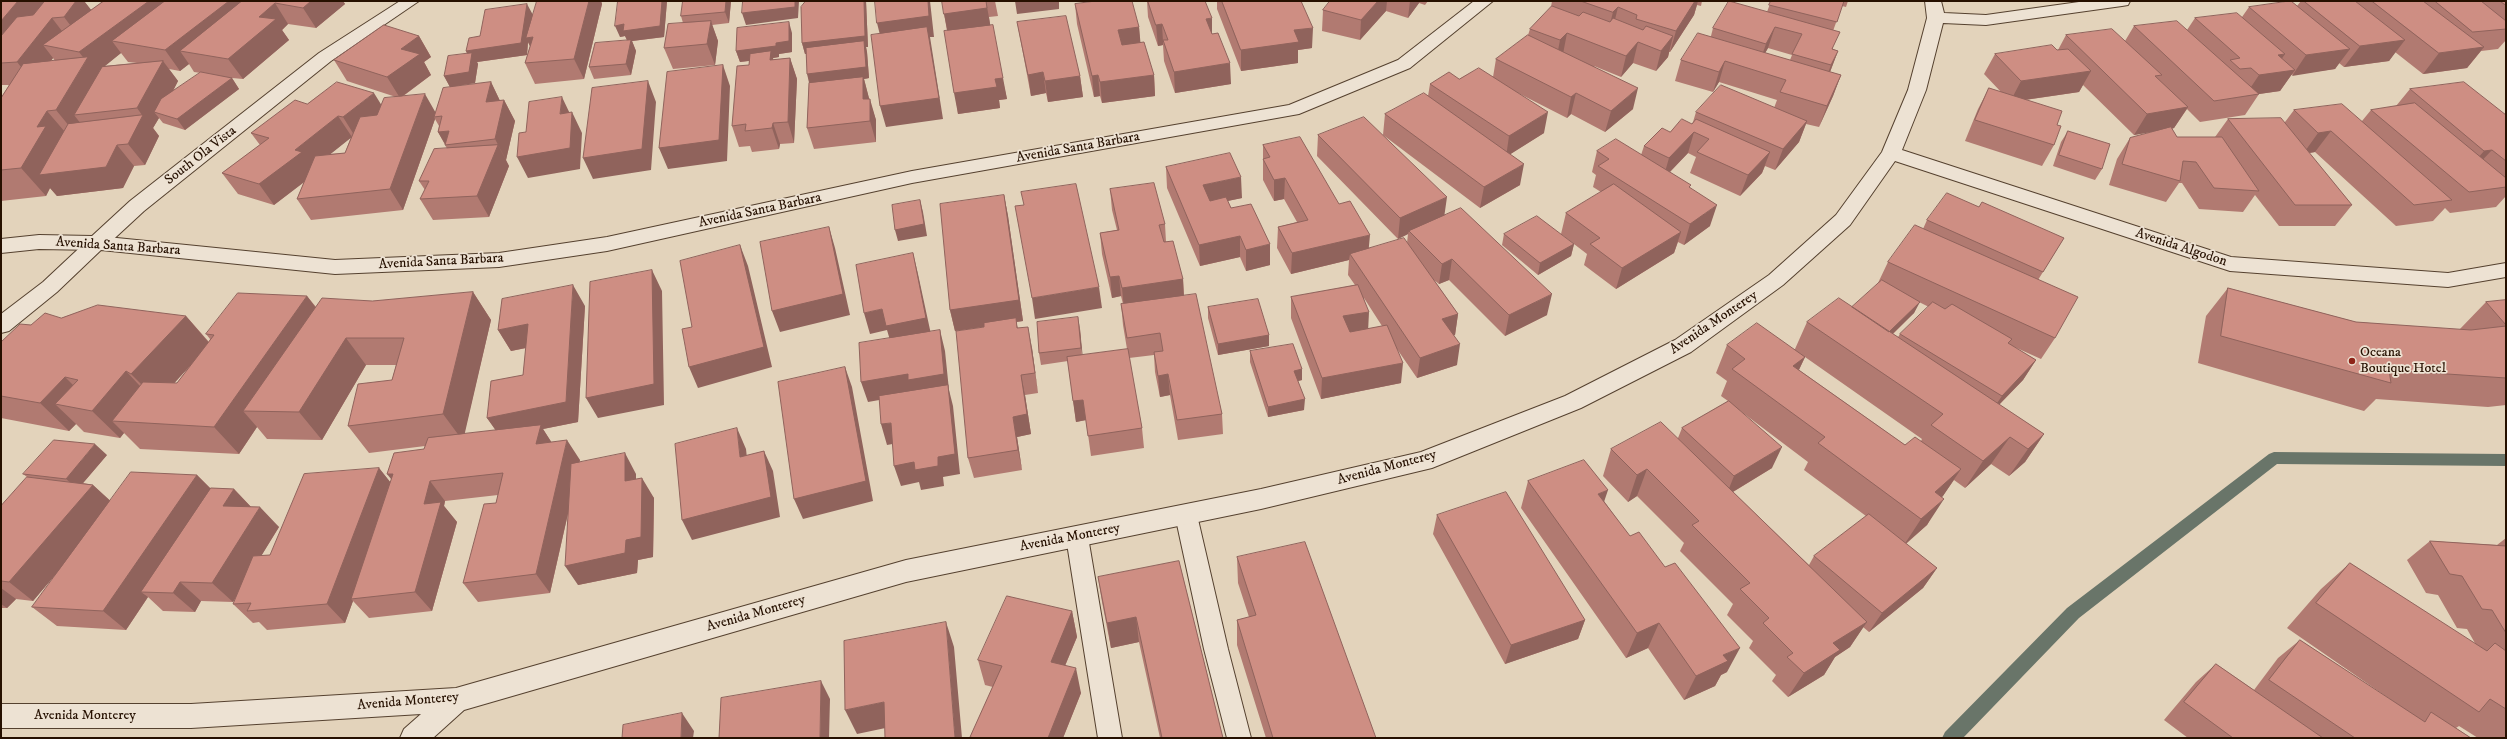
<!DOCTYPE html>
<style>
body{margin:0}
#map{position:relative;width:2507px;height:739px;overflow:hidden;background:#e3d3bb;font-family:"IM FELL DW Pica",serif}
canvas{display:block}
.frame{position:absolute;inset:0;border:2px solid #261000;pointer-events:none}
</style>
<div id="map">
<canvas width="2507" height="739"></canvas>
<div class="frame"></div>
</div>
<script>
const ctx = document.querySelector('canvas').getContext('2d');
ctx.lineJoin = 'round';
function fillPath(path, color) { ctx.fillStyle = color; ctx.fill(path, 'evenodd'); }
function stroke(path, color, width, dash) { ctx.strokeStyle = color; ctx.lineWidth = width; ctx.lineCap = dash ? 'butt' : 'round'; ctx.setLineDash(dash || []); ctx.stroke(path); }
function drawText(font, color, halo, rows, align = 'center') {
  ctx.font = font + ' "IM FELL DW Pica",serif'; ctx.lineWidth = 3.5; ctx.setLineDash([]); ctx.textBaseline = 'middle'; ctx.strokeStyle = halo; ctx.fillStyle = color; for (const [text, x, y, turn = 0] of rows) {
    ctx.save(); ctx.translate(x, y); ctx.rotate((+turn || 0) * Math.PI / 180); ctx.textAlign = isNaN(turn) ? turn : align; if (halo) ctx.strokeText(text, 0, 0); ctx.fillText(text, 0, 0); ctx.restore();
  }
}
const stream = new Path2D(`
 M2274 452 2506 454V466L2277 464 2079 618 1963 738H1942L1945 732 2067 608 2269 454Z`);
const service = new Path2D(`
 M1186 506 1194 509 1197 515 1228 649 1251 738H1227L1204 649 1175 515 1178 509Z
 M1077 528 1085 530 1088 537 1122 738H1098L1066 537 1069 530Z`);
const minor = new Path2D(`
 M400 1H419L331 61 144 211 104 248 97 250 39 249 1 253V239L39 235 92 236 130 201 319 53Z
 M1925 1H1941L1944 13 1986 15 2086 1H2130L2128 5 2122 6 1986 25 1943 23 1926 90 1902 150 2231 257 2448 273 2506 263V277L2448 287 2230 271 1895 161 1850 225 1783 285 1691 352 1581 408 1432 468 1261 509 906 582 464 710 433 738H400L404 729 421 714 191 728H1V704H191L456 688 906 560 1261 489 1421 452 1565 396 1675 340 1769 275 1836 215 1882 152 1908 90 1927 18Z`);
const tertiary = new Path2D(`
 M1474 1H1493L1410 68 1299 114 912 183 607 251 499 267 335 274 101 250 57 292 9 331 1 333V314L43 282 90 238 97 236 335 260 499 253 607 237 912 171 1289 105 1398 60Z`);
const wall = new Path2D(`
 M1 1H84L91 10 101 3 100 1H343L345 4 316 28 288 24 282 30 289 40 243 79 232 78 239 89 185 130 163 123 159 118 153 128 159 136 145 165 134 166 123 188 57 196 50 188 46 196 1 201V98L9 85H1ZM121 53 128 62 137 63 104 66ZM53 58 55 61H51ZM189 64 194 72 201 73 173 91 178 81 169 69 180 71Z
 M537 1H601L602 4 584 79 535 84 525 63 530 46 528 42 527 55 477 62 478 64 475 83 452 87 491 82 500 101 504 100 515 121 506 160 509 166 489 217 433 220 420 199 425 190 419 181 447 148 438 132 439 126 435 119 403 210 311 220 297 199 304 182 274 205 238 194 222 173 260 145 251 133 307 104 381 105 396 97 347 81 334 60 419 36 431 57 424 62 431 75 402 97 435 113 450 87 444 76 467 54 466 51 480 36 533 15 532 20ZM351 137 345 153 330 154Z
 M618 1H667L664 37 632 41 636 51 631 75 594 79 589 67 627 40 625 36 620 37Z
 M683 1H731L729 23 712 25 718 41 715 65 673 69 664 48 683 23 681 16Z
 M806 1H866L868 47H866L867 52 869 78 864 79 869 99 876 120V142L814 149 807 128 809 83 806 54H805L802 43Z
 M942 1H995L998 16 989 17 990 25 1007 99 999 100 1000 108 958 114 947 31Z
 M1147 1H1205L1212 34 1231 84 1175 93 1164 61 1163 45 1158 46 1148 17Z
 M1217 1H1301L1312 48 1298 50V63L1241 71 1217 9Z
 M1339 1H1428L1425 5 1419 3 1408 18 1386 11 1360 40 1322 31 1323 10Z
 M1552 1H1702L1701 6 1697 5 1694 15 1670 52H1669L1668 57 1656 71 1633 63 1621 77 1594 66 1633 109 1605 132 1571 114 1567 118 1516 92 1544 133 1510 154 1520 185 1480 208 1383 135 1385 114 1428 96 1430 84 1459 79 1493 77 1496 59 1528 35 1530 29 1551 7Z
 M1771 1H1848L1846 7 1842 6 1833 31V49L1838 51 1830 72 1841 75 1833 96 1819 127 1806 124 1799 142 1775 170 1765 166 1762 173 1740 196 1690 173 1696 157 1688 153 1670 172 1690 188 1710 226 1684 245 1678 242 1674 253 1616 289 1584 265 1587 254 1561 234 1566 213 1601 192 1593 187 1596 175 1592 172 1597 151 1641 155 1644 146 1670 132 1692 124 1693 122 1696 112 1774 108 1777 100 1719 82 1713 92 1675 81 1681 60 1711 36 1713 28 1767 12ZM1768 48 1792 55 1790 60 1765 53Z
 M2301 1H2506V40L2498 49 2481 51 2467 68 2423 74 2395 52 2389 61 2344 67 2339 63 2335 69 2291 75 2280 91 2259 94 2245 115 2200 122 2187 109 2174 128 2172 129 2177 137H2215L2228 119 2285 122 2294 110 2362 121 2371 110 2396 106 2410 89 2506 115V196L2496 207 2450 213 2445 208 2433 221 2396 226 2315 152 2309 153 2352 205 2335 226H2279L2255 195 2243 212 2199 209 2182 183H2179L2166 202 2109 185 2117 159 2130 138 2156 131 2134 135 2083 85 2079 92 2025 100 2057 125 2054 145 2042 166 1965 141 1978 109 1989 88 2001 92 1984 74 1995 54 2058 50 2066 35 2125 41 2134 26 2187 30 2195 18 2242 17 2249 7 2297 6Z
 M1075 4 1139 27 1140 43 1154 75 1155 96 1102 103 1100 96 1094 97 1077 24Z
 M1017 22 1080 76 1083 97 1048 102 1046 93 1031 96 1021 43Z
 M792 33V52L779 54V57L773 58V60L790 58 797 79 794 143 780 144 779 149 752 152 750 146 739 147 732 126 749 65V61L740 62 736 51Z
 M2068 131 2102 169 2095 180 2053 166 2061 142Z
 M1318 135 1445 215 1547 315 1505 336 1449 280 1439 284 1434 280 1458 314 1455 335H1454L1457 365 1417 378 1397 349 1401 383 1321 399 1291 318V297L1355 285 1348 275 1349 260 1291 274 1277 248 1278 227 1297 222 1284 199 1274 201 1263 180V145L1339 204 1369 248 1407 243 1408 234 1398 239 1317 156ZM1364 298 1382 326 1368 329Z
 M1166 167 1242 198 1227 201 1231 208 1270 265 1246 271 1240 257 1200 266 1167 188Z
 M1110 189 1165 224 1166 242 1183 279 1184 296 1222 414 1223 434 1178 440 1170 395 1160 397 1155 372 1154 355 1129 358 1142 428 1144 448 1091 456 1086 420 1076 422 1068 361 1041 365 1039 353 1080 329 1082 355 1127 349 1123 325 1121 304H1123L1121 296 1112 298 1102 254 1100 233 1117 230 1112 210Z
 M1004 195 1008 216 1023 321 1016 322 1018 328 1032 348 1038 393 1025 395 1031 434 1017 437 1022 470 974 478 968 458 984 327 955 331 950 310Z
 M1979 207 2064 238 2038 280 2055 338 2041 359 2010 345 2036 360 2023 380 1999 405 2044 434 2025 462 2009 476 1991 464 1965 488 1954 480 1942 497 1927 525 1906 544 1937 568 1923 588 1869 632 1863 627 1850 647 1835 657 1824 675 1788 697 1772 681 1776 675 1749 648 1753 641 1727 615 1733 604 1680 551 1684 543 1637 496 1628 502 1603 476 1611 449 1678 438 1682 428 1728 401 1721 396 1727 381 1716 373 1727 345 1795 349 1807 322 1852 307 1879 283H1878L1888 262 1923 229 1927 220ZM1919 302 1929 307 1900 334 1898 337 1893 334 1914 313ZM1805 357 1922 439 1921 441 1905 445 1799 370ZM1739 410 1808 462 1804 470 1866 516 1814 556 1809 565 1733 492 1772 468Z
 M1504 234 1574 244 1571 256 1538 275 1502 245Z
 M2228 288 2356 322 2459 330 2486 302 2506 300V405L2488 407 2376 399 2364 411 2198 363 2206 316Z
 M473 292 491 320 464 434 496 430 487 418 523 375 526 348 511 351 498 330 585 306 578 422 543 429 551 442 580 460 579 462 636 474V479L654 498 653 557 638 560 637 573 578 585 568 514 550 593 478 602 463 583 496 503 498 495 445 501 444 506 457 522 432 611 369 618 353 601 345 623 267 630 259 622 253 623 233 604 236 596 233 602 201 601 195 612 163 611 148 597 126 630 57 626 32 607 60 569 33 601 16 599 7 608H1V506L27 477 23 474 107 455 83 483 93 485 110 501 197 475 210 488 234 489 251 507 279 527 261 556 270 555 379 468 390 482 424 449 425 446 369 453 348 426 392 380 396 365H366L322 440 267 439 257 427 239 454 140 449 124 433 120 438 84 432 76 424 69 431 1 418V342L31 325 61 318 186 316 209 342 210 339 206 334 307 296 316 307ZM190 366 177 383H174Z
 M1208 307 1269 335V346L1218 355 1208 318Z
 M1250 351 1302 369V380L1298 381 1304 410 1268 417 1250 362Z
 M1528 481 1604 501 1727 672 1721 675 1715 686 1684 700 1648 648 1626 658 1521 508Z
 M1437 515 1585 620 1578 639 1505 664 1433 534Z
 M2506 538V738H2478L2459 726 2456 728 2471 738H2188L2164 720 2196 682 2216 664 2254 690 2278 658 2300 640 2397 704 2287 628 2321 589 2350 563 2476 645 2467 629 2457 628 2438 595 2426 593 2407 560 2430 541 2497 545Z
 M1237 557 1376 738H1266L1237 645V620L1249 617 1238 583Z
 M1179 561 1223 738H1160L1139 642 1111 648 1102 602 1098 577Z
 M1072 611 1077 637 1065 666 1081 693 1063 738H971L970 737 993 687 985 685 978 660Z`);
const shadedWall = new Path2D(`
 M18 1H51L1 63V21Z
 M76 1H84L96 16 80 38 64 17Z
 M149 1H191L112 41 121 53 99 71 110 85 74 115 85 129 79 138 56 110 86 61 79 52Z
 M229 1H268L180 51 189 64 180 71 165 50Z
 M311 1H343L345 4 316 28 303 8Z
 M589 1H601L602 4 584 79 574 59Z
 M662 1H667L664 37 632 41 636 51 631 75 626 64 628 42 625 36 620 37 615 26Z
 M726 1H731L729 23 725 12Z
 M795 1H799L798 18 746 25 742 13Z
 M864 1H866L868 47H866L867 52 869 78 864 79 869 98V120L810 86 807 74 865 47 805 54 802 43Z
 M928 1H930L934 37H930L943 119 886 127 880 106 882 43 877 23Z
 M986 1 991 29 948 34 944 14Z
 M1015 1H1059V9L1017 14Z
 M1378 1H1387L1386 11 1360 40 1361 20Z
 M1410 1H1420L1419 3 1408 18Z
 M1695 1H1698L1694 15 1670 52 1676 31Z
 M275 3 288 24 282 30 289 40 243 79 228 59 259 17Z
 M527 4 533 15 529 38 533 37 536 59 528 42 527 55 477 62 478 64 475 83 450 87 444 76 471 60 466 51Z
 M1618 7 1613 28 1608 32 1613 12Z
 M52 18 68 39 43 45 53 58 34 83 17 62Z
 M1212 18V39L1206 19Z
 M711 21 718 41 715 65 707 44Z
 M789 22 792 33V52L779 54V57L773 58 777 72 770 60V58L740 62 736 51 776 43Z
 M1162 24 1163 42V40V45L1158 46 1156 25Z
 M1139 27 1141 48 1120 51 1118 30Z
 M1775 27 1768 48 1759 64 1766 44Z
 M1313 28 1312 48 1298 50V63L1241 71V50L1294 30Z
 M1567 33 1563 54 1556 61 1560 40Z
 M419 36 431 57 424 62 431 75 400 98 387 77 401 49Z
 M1673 36 1668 57 1656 71 1661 51Z
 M2405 40 2389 61 2344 67 2360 46Z
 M1638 42 1633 63 1621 77 1626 56Z
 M2484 47 2467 68 2423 74 2439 53Z
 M2350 49 2335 69 2292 76 2306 55Z
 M1838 51 1830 72 1823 86 1831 65Z
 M2285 54 2272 73 2295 70 2280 91 2245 96 2259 75 2278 55Z
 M790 58 797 79 794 143 788 122Z
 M163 61 178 81 161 114 154 112 159 118 153 128 159 136 145 165 128 144 142 115 137 108Z
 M1725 61 1719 82 1713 92 1719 72Z
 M1230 63 1231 84 1175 93 1174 72Z
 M723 65 730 86 727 161 668 169 659 148Z
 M2091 71 2079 92 2010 102 2021 81Z
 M1043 72 1046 93 1031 96 1028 75Z
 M1098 75 1100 96 1094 97 1092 76Z
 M1154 75 1155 96 1102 103 1100 82Z
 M1841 75 1833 96 1819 127 1827 106Z
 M1080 76 1083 97 1048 102 1045 81Z
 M232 78 239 89 185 130 177 119Z
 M1003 78 1007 99 999 100 1000 108 958 114 954 93 995 79Z
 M648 81 656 102 651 170 593 179 583 158Z
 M491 82 501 103 486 102Z
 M1638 88 1633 109 1605 132 1611 111Z
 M374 93 387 114 356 138 343 117Z
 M1576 93 1571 114 1567 118 1571 97Z
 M425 94 437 115 434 117 435 119 403 210 390 189Z
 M562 97 572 118 560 114Z
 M870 99 876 120V142L870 121Z
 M504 100 515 121 506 160 495 139Z
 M2188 107 2174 128 2134 135 2147 114Z
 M47 111 71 139 117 145 134 166 123 188 57 196 50 188 46 196 21 168 37 127Z
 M572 112 582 133 580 169 528 178 517 157Z
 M1548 112 1544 133 1506 157 1509 136Z
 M338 116 352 137 313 168 316 173 274 205 259 184 295 150Z
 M1807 121 1799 142 1775 170 1783 149Z
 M773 123 780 144 779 149 772 128Z
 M449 131 445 145 450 153 438 132Z
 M2331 131 2315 152 2303 154 2318 133Z
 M1694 132 1688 153 1663 179 1669 158Z
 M498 145 509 166 489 217 477 196Z
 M2492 150 2473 170 2466 172 2484 151Z
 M1770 152 1762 173 1740 196 1748 175Z
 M1524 164 1520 185 1480 208 1484 187Z
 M1241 177 1242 198 1204 206 1203 185Z
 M1285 178 1284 199 1274 201V180Z
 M1004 195 1008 216 1023 321 1016 322 1021 349 1016 322 955 331 950 310Z
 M1447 197 1444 218 1409 231 1408 234 1398 239 1400 218Z
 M920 200 923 212 927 236 898 241 895 230Z
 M1717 205 1710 226 1684 245 1690 224Z
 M829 227 835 248 850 315 780 332 772 311Z
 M1681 232 1674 253 1616 289 1622 268Z
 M1370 235 1368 256 1350 254 1349 260 1291 274 1292 253Z
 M1240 236V257L1200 266 1199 245Z
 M1270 244V265L1246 271V250Z
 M1574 244 1571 256 1538 275 1540 263Z
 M740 245 748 266 772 367 698 388 689 367Z
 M913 253 918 274 932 339 892 347 887 330 870 334 864 313 882 309Z
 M1452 259 1449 280 1439 284 1442 264Z
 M652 270 662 291 664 405 598 418 586 398Z
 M1119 276 1121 296 1112 298 1110 277Z
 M1183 279 1184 299 1124 309 1122 288Z
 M573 285 585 306 578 422 543 429 554 446 536 444 501 438 487 418 566 402Z
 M1099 287 1102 308 1035 319 1032 298Z
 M473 292 491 320 463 441 443 414Z
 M1552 294 1547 315 1505 336 1509 315Z
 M307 296 328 324 243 411 257 427 239 454 214 427Z
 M1920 302 1914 313 1883 343 1889 332Z
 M1369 312 1368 332 1342 337 1343 316Z
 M1458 314 1455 335 1439 340 1442 319Z
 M186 316 210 344 158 401 131 374Z
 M1078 317 1080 329 1083 359 1081 348Z
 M528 324 540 345 511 351 498 330Z
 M1028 327 1032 348 1038 393 1035 373Z
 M940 330 945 351 949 390 953 406 960 474 943 477 944 486 921 490 919 482 901 486 894 466 913 394 868 402 861 382Z
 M1269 335V346L1218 355V344Z
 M346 338 366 365 322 440 299 412Z
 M1460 344 1457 365 1417 378 1420 358Z
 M1805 357 1792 384 1793 366Z
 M2036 360 2023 380 1988 416 2002 396Z
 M1403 363 1401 383 1321 399 1322 378Z
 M845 367 852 387 873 501 803 519 794 499Z
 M1302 369V380L1294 382V371Z
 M126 371 152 399 112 421 124 433 120 438 92 411Z
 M1168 374 1170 395 1160 397 1158 376Z
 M1021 375 1025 395 1031 434 1017 437 1022 470 1018 450 1013 417Z
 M65 377 93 405 55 404 76 424 69 431 40 403Z
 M1305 399 1304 410 1268 417V407Z
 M1083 400 1086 420 1076 422 1073 401Z
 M891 423 898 443 887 445 881 424Z
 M737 428 746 449 749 477 740 457Z
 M2044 434 2025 462 2009 476 2028 449Z
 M2010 437 1991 464 1965 488 1983 461Z
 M567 440 580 460 550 593 536 574Z
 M95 444 107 455 78 489 66 479Z
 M1782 447 1772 468 1726 496 1734 476Z
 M764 451 773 471 780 517 692 540 682 520Z
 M625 453 636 474V501L625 481Z
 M379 468 395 488 351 599 353 601 345 623 327 604Z
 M1647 469 1637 496 1628 502 1637 475Z
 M1961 469 1943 496 1919 518 1935 492Z
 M387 474H393L403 494Z
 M197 475 217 495 141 592 148 597 126 630 103 611Z
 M642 478 654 498 653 557 638 560 637 573 578 585 565 566 626 540Z
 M430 481 445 501 444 506 457 522 432 611 415 592 424 504Z
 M93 485 115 505 33 601 9 582Z
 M234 489 253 509 223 506Z
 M1608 490 1599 517 1598 494Z
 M1944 499 1927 525 1904 545 1921 519Z
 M260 507 279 527 233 602 212 583Z
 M1937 568 1923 588 1869 632 1882 613Z
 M180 582 201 601 195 612 173 593Z
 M1 588 16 599 7 608 1 604Z
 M1072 611 1077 637 1056 687 1051 662Z
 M1136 617 1139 642 1111 648 1107 623Z
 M1585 620 1578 639 1505 664 1511 645Z
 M946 622 954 647 962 738H955Z
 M1867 622 1850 647 1835 657 1824 675 1788 697 1804 673 1833 643Z
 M1659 623 1648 648 1626 658 1637 633Z
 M1740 648 1727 672 1721 675 1715 686 1684 700 1696 676 1723 655Z
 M1076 668 1081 693 1063 738H1048Z
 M821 681 830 699 829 738H820Z
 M884 702 895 726 857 734 845 710Z
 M682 713 694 731 693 738H681Z`);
const building = new Path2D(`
 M1 1H18L1 21Z
 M45 1H76L64 17 52 18 17 62 1 63V36L17 17 33 15Z
 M104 1H149L79 52 43 45Z
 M165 1H229L165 50 112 41Z
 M242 1H311L303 8 275 3 259 17 276 19 228 59 180 51Z
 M537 1H589L574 59 525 63 533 37 526 38Z
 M618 1H662L660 26 623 31 624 24 615 26Z
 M683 1H726L725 12 681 16Z
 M743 1H795V7L742 13Z
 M806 1H864L865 36 802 43 801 7Z
 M875 1H928L929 16 877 23Z
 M942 1H986L987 8 944 14Z
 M1096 1H1132L1139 27 1118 30 1122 45 1144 42 1154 75 1100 82 1098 75 1092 76 1075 4Z
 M1148 1H1205L1212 18 1206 19 1212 34 1218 33 1230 63 1174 72 1163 40H1168L1162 24 1156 25Z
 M1222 1H1301L1313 28 1294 30 1299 42 1241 50Z
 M1330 1H1378L1361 20 1323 10Z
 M1581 1H1695L1676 31 1636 19 1637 15 1618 7 1613 12Z
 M1729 1 1840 32 1832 49 1838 51 1831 65 1792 54 1802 34 1775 27 1766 44 1713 28Z
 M1771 1H1844L1837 22 1769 5Z
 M2291 1 2350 49 2306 55 2249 7Z
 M2304 1H2355L2405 40 2360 46Z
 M2372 1H2423L2484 47 2439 53Z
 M2435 1H2481L2506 21V29L2473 32Z
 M2500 1H2506V5Z
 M527 4 521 43 466 51 469 38 480 36 485 10Z
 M1552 6 1579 16 1583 12 1610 22 1613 18 1643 30 1646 26 1673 36 1661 51 1638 42 1626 56 1567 33 1560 40 1530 29Z
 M2237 13 2285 54 2278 55 2295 70 2259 75 2251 68 2240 69 2230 60 2240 58 2195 18Z
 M1066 16 1080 76 1045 81 1043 72 1028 75 1017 22Z
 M711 21 707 44 664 48 668 24Z
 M2177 21 2259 94 2214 101 2134 26Z
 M789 22V41L776 43V46L736 51 737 28Z
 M384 25 419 36 401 49 420 54 387 77 334 60Z
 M993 25 1003 78 995 79 997 87 954 93 944 31Z
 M927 27 939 98 880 106 871 35Z
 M2112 29 2162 75 2155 76 2188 107 2147 114 2066 35Z
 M1698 33 1841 75 1827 106 1780 92 1786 80 1725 61 1719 72 1681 60Z
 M1528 35 1638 88 1611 111 1576 93 1571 97 1496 59Z
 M631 40 626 64 589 67 595 43Z
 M864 41 866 67 807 74 806 48Z
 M2052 45 2057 50 2068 49 2091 71 2021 81 1995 54Z
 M771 51 770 60 790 58 788 122 773 123 772 128 745 131 746 124 732 126 737 66 749 65 750 54Z
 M472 53 469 72 444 76 448 56Z
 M88 57 56 110 47 111 37 127 46 126 21 168 1 170V98L23 64Z
 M163 61 137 108 74 115 102 67Z
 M723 65 719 140 659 148 667 72Z
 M1479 68 1548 112 1509 136 1430 84 1449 72 1459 79Z
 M201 72 232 78 177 119 154 112 161 99Z
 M863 77V99H870V121L807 128 809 83Z
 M648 81 642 149 583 158 592 88Z
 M337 82 374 93 343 117 338 116 295 150 302 152 259 184 222 173 269 138 251 133 295 100 307 104Z
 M491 82 486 102 504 100 495 139 445 145 449 131 438 132 442 116 434 117 443 88Z
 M2464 82 2506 115V161L2492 150 2484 151 2410 89Z
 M1721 85 1807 121 1783 149 1696 112Z
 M1989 88 2062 111 2057 125 2061 126 2054 145 1975 120Z
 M1424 93 1524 164 1484 187 1385 114Z
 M425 94 390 189 297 199 315 156 345 153 360 117 377 115 384 98Z
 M562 97 560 114 572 112 570 148 517 157 519 133 526 132 529 102Z
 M2415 103 2506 178V187L2469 192 2371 110Z
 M2342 104 2452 200 2414 205 2331 131 2318 133 2294 110Z
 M143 115 128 144 117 145 106 167 39 175 68 124Z
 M1364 117 1447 197 1400 218 1318 135Z
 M2281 118 2352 205H2295L2228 119Z
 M1682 119 1692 124 1696 119 1770 152 1748 175 1697 152 1709 139 1694 132 1669 158 1644 146 1662 128 1670 132Z
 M2171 127 2177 137H2222L2259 191 2214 188 2196 162 2183 161 2180 181 2122 164 2130 138Z
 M2068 131 2110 144 2102 169 2059 155Z
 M1300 137 1339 204 1350 201 1370 235 1292 253 1278 227 1308 220 1285 178 1274 180 1263 159 1270 157 1263 145Z
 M1616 139 1691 185 1689 187 1717 205 1690 224 1598 166 1609 159 1597 151Z
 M498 145 477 196 420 199 429 181H419L434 149Z
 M1230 153 1241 177 1203 185 1210 201 1226 197 1231 208 1251 204 1270 244 1246 250 1240 236 1199 245 1166 167Z
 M1154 183 1165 224 1159 225 1164 242 1173 241 1183 279 1122 288 1119 276 1110 277 1100 233 1119 230 1110 189Z
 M1076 184 1099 287 1032 298 1015 206 1024 205 1021 192Z
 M1614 184 1681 232 1622 268 1590 244 1600 238 1566 213Z
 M1947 193 1979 207 1982 202 2064 238 2043 272 1927 220Z
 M1004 195 1019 300 950 310 940 204Z
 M920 200 924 224 895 230 892 205Z
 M1461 208 1552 294 1509 315 1452 259 1442 264 1409 231Z
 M1537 216 1574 244 1540 263 1504 234Z
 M1915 225 2078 297 2055 338 1888 262Z
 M829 227 843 294 772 311 760 242Z
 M1404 238 1458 314 1442 319 1460 344 1420 358 1350 254Z
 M740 245 764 347 689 367 682 329 692 327 680 261Z
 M913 253 926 318 886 326 882 309 864 313 856 265Z
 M652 270 654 384 586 398 590 282Z
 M1882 280 1920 302 1889 332 1852 307Z
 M573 285 566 402 487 418 491 381 523 375 528 324 498 330 502 299Z
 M1358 285 1369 312 1343 316 1350 332 1387 325 1403 363 1322 378 1291 297Z
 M2228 288 2356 322 2471 330 2506 326V378L2389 370 2391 383 2221 336Z
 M473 292 443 414 348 426 358 384 392 380 404 338H346L299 412 243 411 322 298 372 301Z
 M238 293 307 296 214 427 112 421 143 382 177 383 214 335 206 334Z
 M1196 294 1222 414 1177 420 1168 374 1158 376 1154 352 1163 351 1160 333 1127 338 1121 304Z
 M1839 298 2044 434 2028 449 2010 437 1983 461 1931 425 1943 414 1807 322Z
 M1258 299 1269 335 1218 344 1208 307Z
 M2506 300V325L2486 302Z
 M1933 302 1945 309 1952 304 2012 339 2008 343 2036 360 2002 396 1900 334Z
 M98 305 186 316 131 374 126 371 92 411 55 404 78 380 65 377 40 403 1 396V342L20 324 31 325 45 313 61 318Z
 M1078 317 1081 348 1039 353 1037 322Z
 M1016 318 1017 328 1028 327 1035 373 1021 375 1027 414 1013 417 1018 450 968 458 956 331 984 327V323Z
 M1757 323 1805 357 1793 366 1905 445 1915 437 1961 469 1935 492 1944 499 1921 519 1818 443 1825 437 1732 369 1745 359 1727 345Z
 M940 330 944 374 908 380V374L861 382 859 343Z
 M1293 344 1302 369 1294 371 1305 399 1268 407 1250 351Z
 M1128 349 1142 428 1088 436 1083 400 1073 401 1067 357Z
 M845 367 866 481 794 499 778 382Z
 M948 385 955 454 938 457V466L915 470 914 462 894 466 891 423 881 424 879 396Z
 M1729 401 1782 447 1734 476 1682 428Z
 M1661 422 1867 622 1833 643 1840 650 1804 673 1787 657 1793 653 1763 623 1769 618 1740 589 1750 583 1692 525 1699 521 1647 469 1637 475 1611 449Z
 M541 425 536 444 567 440 536 574 463 583 484 504 496 503 503 473 430 481 424 504 441 502 415 592 351 599 393 474H387L394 453 424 449 428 438Z
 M737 428 740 457 764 451 771 497 682 520 675 444Z
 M54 440 95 444 66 479 23 474Z
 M625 453V481L642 478 641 537 626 540 625 553 565 566 571 464Z
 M1584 460 1608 490 1598 494 1630 536 1639 532 1665 567 1675 563 1740 648 1723 655 1728 661 1696 676 1659 623 1637 633 1528 481Z
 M379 468 327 604 247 611 251 603 233 604 253 556 270 555 304 474Z
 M131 472 197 475 103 611 32 607Z
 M27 477 93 485 9 582 1 581V506Z
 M211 488 234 489 223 506 260 507 212 583 180 582 173 593 141 592Z
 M1506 492 1585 620 1511 645 1437 515Z
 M1869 514 1937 568 1882 613 1814 556Z
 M2430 541 2506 546V633L2492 610 2482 609 2462 576 2450 574Z
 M1305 542 1376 738H1273L1237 620 1256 615 1237 557Z
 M1179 561 1223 738H1162L1136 617 1107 623 1098 577Z
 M2350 563 2487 651 2495 643 2506 651V709L2490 699 2479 712 2316 603Z
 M1007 596 1072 611 1051 662 1076 668 1048 738H975L970 737 1002 666 978 660Z
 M946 622 955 738H885L884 702 845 710 844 641Z
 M2300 640 2425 722 2431 712 2471 738H2355L2269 680Z
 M2216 664 2323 738H2233L2184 702Z
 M821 681 820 738H719L721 698Z
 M682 713 681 738H622L623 725Z`);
const markers = [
 [2352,361,4,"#8f2418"]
];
const streetNames = [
 ["Avenida Santa Barbara",1078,148,-10],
 ["South Ola Vista",201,156,-38],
 ["Avenida Santa Barbara",760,211,-12],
 ["Avenida Santa Barbara",118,247,4],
 ["Avenida Algodon",2181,248,18],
 ["Avenida Santa Barbara",441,262,-3],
 ["Avenida Monterey",1714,323,-34],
 ["Avenida Monterey",1387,468,-15],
 ["Avenida Monterey",1070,538,-11],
 ["Avenida Monterey",756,614,-16],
 ["Avenida Monterey",408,702,-5],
 ["Avenida Monterey",85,716]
];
const poiNames = [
 ["Oceana",2360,353],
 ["Boutique Hotel",2360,369]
];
fillPath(stream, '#697569');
stroke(service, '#55412f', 2);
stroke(minor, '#55412f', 2);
stroke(tertiary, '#55412f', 2);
fillPath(service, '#ede2d3');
fillPath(minor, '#ede2d3');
fillPath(tertiary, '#ede2d3');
fillPath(wall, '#b17a71');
fillPath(shadedWall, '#90635c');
fillPath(building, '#ce8e83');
stroke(building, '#90635c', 1);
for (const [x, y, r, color] of markers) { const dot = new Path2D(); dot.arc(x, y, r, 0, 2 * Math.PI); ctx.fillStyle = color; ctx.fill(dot); stroke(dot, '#ede2d3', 1.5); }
drawText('14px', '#261000', '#ede2d3', streetNames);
drawText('14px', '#261000', '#ede2d3', poiNames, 'left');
</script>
